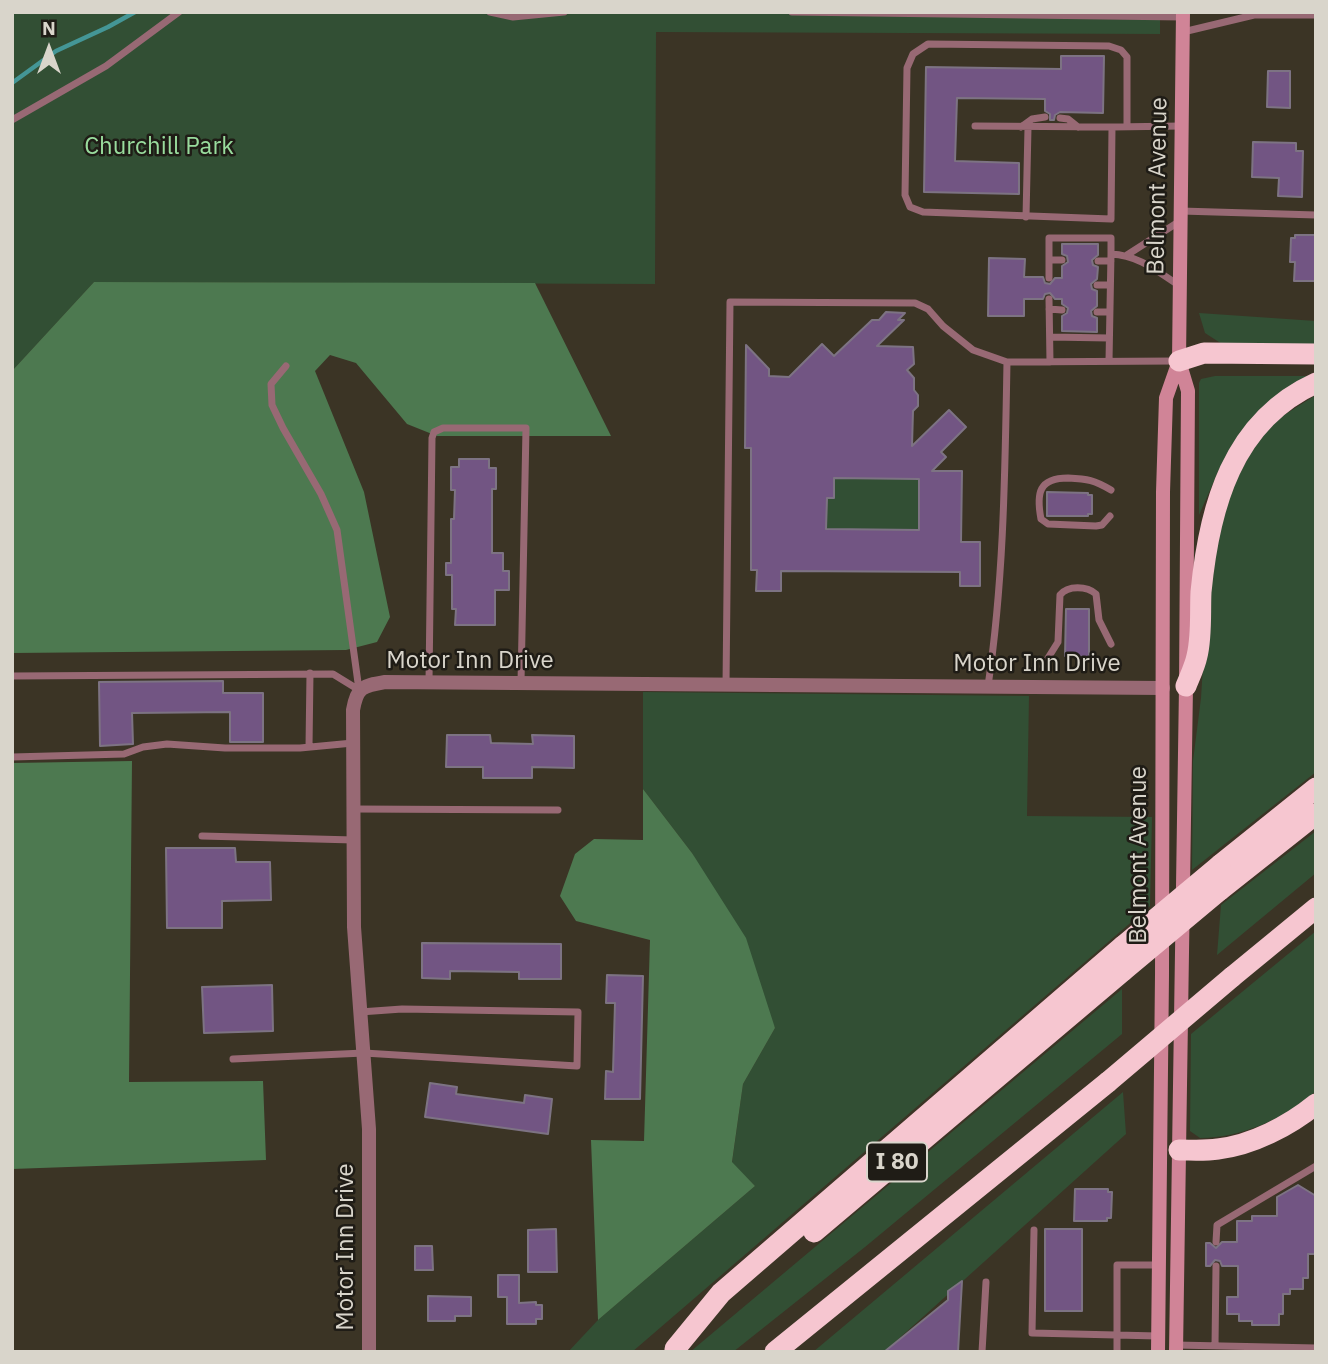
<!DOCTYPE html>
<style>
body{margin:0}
#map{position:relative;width:1328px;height:1364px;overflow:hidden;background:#3b3425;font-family:"IBM Plex Sans",sans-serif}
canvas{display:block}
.frame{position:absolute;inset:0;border:14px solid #d9d5cb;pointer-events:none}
.north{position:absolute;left:14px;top:14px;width:70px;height:70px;-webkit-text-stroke:5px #1f1c16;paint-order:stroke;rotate:0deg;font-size:19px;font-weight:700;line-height:28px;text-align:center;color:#d9d5cb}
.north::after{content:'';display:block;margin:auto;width:24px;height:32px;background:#d9d5cb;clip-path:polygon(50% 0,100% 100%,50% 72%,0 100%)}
</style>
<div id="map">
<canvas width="1328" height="1364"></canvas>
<div class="frame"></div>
<div class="north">N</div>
</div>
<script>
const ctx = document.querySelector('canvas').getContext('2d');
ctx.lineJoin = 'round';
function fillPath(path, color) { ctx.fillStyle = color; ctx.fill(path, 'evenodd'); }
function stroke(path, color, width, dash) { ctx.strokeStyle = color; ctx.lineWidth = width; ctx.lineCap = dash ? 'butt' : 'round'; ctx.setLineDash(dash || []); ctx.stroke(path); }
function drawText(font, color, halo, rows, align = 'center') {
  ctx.font = font + ' "IBM Plex Sans",sans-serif'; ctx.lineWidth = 5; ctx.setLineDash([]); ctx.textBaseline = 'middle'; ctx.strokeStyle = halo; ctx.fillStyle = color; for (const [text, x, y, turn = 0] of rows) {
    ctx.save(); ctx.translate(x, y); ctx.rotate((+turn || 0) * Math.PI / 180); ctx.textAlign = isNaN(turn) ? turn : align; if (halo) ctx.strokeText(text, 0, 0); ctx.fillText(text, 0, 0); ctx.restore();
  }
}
const green = new Path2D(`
 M12 12H1160V34L656 32 655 284 94 282 12 371Z
 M1199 313 1316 321V345L1222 344 1205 333Z
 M1215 376H1314L1235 443 1218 472 1199 515V383L1201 379Z
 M1316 395V772L1192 870 1193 761 1201 698 1208 585 1226 498 1259 438 1281 417Z
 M834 478 919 479V524L928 530 826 529 827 498 834 497Z
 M643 692 1029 696 1027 816 1152 817 1150 906 632 1352H568L598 1320 755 1186 732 1163 743 1084 775 1028 692 853 643 789Z
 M1316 831V873L1217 955 1221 905Z
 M1316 931V1091C1286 1118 1241 1138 1200 1138L1190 1131 1191 1034Z
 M1122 989V1034L865 1247 733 1352H690Z
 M1123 1092 1126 1134 884 1352H813Z`);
const forest = new Path2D(`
 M94 282 535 283 611 436H437L407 424 356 363 330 355 315 371 364 492 390 617 377 642 346 650 12 653V371Z
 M132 761 129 1082 263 1081 266 1160 12 1169V763Z
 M643 789 692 853 746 938 775 1028 743 1084 732 1162 755 1186 598 1320 591 1140 644 1141 650 940 576 921 560 896 575 854 594 839 643 840Z`);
const stream = new Path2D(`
 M12 83 56 51 108 27 135 12`);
const building = new Path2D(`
 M1061 56H1104L1103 113 1060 112 1055 115 1054 120H1050V114L1045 111V99L957 98 955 161 1019 163V194L924 192 926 67 1061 69Z
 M1268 71H1290V108L1267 107Z
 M1253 142 1296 143V151H1303L1302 197 1278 196 1279 178 1252 177Z
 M1295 235H1316V281H1294L1295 262H1290L1291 238H1295Z
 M1062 244H1098V255L1092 260 1093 265 1098 267 1097 279 1091 284 1092 289 1097 291V306L1091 311 1092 316 1097 318V332L1062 331V316L1067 313 1068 308 1062 304V299H1055L1050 293 1045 294 1043 299H1024V316H988L989 258 1025 259 1024 277H1043L1045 283 1050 284 1055 278H1062V266L1068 262 1067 256 1062 254Z
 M886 312 905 313 898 320H904L877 346 913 347 914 364 907 370 914 378V390L918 395V406L913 411 912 446 949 410 966 427 941 452 946 457 932 471H962L961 542H980V586H960V572L781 571V591H756L757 570H751V448H745L746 345 769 369V376L789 377 822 344 834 356 872 320H879ZM834 478 919 479V530L826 529 827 498H834Z
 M459 459H489V468H496V489H492V553H503V571H509V590H495V625H455L456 609H452V575H446V563H451V519H454L455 490H451V467H459Z
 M1047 492 1088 493V495H1092V514H1088V516H1047Z
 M1066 609H1089V657L1065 656Z
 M223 681V693H263V742H230V712L132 713 133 744 100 746 99 682Z
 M447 735H490L491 743 533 744 532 735 574 736V768L532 767V778H483V767H446Z
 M166 848H235L236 862H270L271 900 222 901V928H167Z
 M422 943 561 944V979H519V972L450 971V979L422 978Z
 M607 975 643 976 640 1099H605L606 1071 613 1072 615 1003H606Z
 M272 985 273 1031 204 1033 202 987Z
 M430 1083 457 1087 456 1094 524 1103 525 1095 552 1099 548 1134 425 1117Z
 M1298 1185 1316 1196V1254H1308V1278H1303V1289H1290V1294H1283V1314H1279V1325H1252V1321H1239V1314H1227V1297H1238V1266H1222L1220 1261 1215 1260 1210 1266H1206V1243H1210L1216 1248 1222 1242H1237V1221H1252V1216H1277V1197Z
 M1075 1189H1108V1192H1112L1111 1218H1107V1221H1074Z
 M556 1229 557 1272H528V1230Z
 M1045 1229H1082V1311H1045Z
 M415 1246H432L433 1270H415Z
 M498 1275H519V1303L536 1302V1305H542V1319H536V1324H507V1297H498Z
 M962 1281 958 1352H884L948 1300V1291Z
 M428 1296 471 1297V1316H455V1321H428Z`);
const service = new Path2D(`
 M490 12 513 17 564 12
 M792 12 1183 17
 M1183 32 1254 15H1316
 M1060 118 1068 119 1078 127
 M12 120 106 66 179 12
 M975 126 1112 127
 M1021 127 1032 119 1045 117
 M1127 127V57L1121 50 1109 46 928 44 913 54 907 68 905 195 910 207 923 212 1111 219 1112 127 1181 126
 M1181 211 1316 215
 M1026 217 1028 128
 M1127 255 1180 221
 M1049 260H1062
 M1098 261H1111
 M1049 278V238H1111V254
 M1097 285H1110
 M1049 299 1050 362
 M1049 309 1062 310
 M1097 312H1109
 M1050 337 1109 338
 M1109 361 1111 254C1138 255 1157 271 1180 286
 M286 366 271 384 272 405 283 428 321 494 337 530 359 690
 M1110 516 1102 525 1096 526 1048 524 1041 519C1036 493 1039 478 1068 478 1088 479 1094 480 1111 490
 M1043 666 1058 642 1060 595C1068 585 1087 586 1096 594L1099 620 1111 644
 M12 676 333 674 359 690
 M429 682 432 438 434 432 443 428H526L521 683
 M726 685 730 302 915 303 928 309 943 326 973 350 1007 362 1176 361
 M988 686C1004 579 1005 471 1007 362
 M309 747 310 673
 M12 757 124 754 143 747 167 744 225 748H300L353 743
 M354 809 558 810
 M202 836 354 840
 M233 1059 364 1053 577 1066 578 1012 402 1009 360 1012
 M1034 1230 1032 1333 1158 1336
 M1216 1242 1217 1225 1316 1166
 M1176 1345 1316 1348
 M1215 1346 1216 1266
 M982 1352 986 1282
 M1117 1352V1265H1158`);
const minor = new Path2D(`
 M369 1352V1129L354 927 353 710C357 687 362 686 385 682L1163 688`);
const secondary = new Path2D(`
 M1158 1352 1162 975 1163 492 1166 398 1179 361
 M1176 1352 1186 686 1188 391 1179 361 1183 12`);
const motorway = new Path2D(`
 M1179 361 1204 353 1316 354
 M1186 686C1190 676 1195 666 1197 656 1202 636 1200 612 1201 592 1209 508 1232 421 1316 383
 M1220 865 1316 788
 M1220 890 1316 814
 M1232 977 1316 908
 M1179 1150C1192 1150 1205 1151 1218 1149 1252 1145 1289 1126 1316 1104
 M814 1232 1123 971
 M675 1349 721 1293 1123 946
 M775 1352 1108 1082`);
const motorwayBridge = new Path2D(`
 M1123 946 1220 865
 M1123 971 1220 890
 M1108 1082 1232 977`);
const shields = [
 [897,1162,60]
];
const shieldNames = [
 ["I 80",897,1162]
];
const parkNames = [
 ["Churchill Park",159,147]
];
const streetNames = [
 ["Belmont Avenue",1158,186,-89],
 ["Motor Inn Drive",470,661],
 ["Motor Inn Drive",1037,664],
 ["Belmont Avenue",1139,855,-90],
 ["Motor Inn Drive",346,1247,-90]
];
fillPath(green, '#324f34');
fillPath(forest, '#4d7950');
stroke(stream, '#449696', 4.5);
fillPath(building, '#725583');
stroke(building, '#7d7383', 2);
stroke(service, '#986974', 7);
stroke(minor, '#986974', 14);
stroke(secondary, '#d08497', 14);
stroke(motorway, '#f6c6d0', 21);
stroke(motorwayBridge, '#f6c6d0', 21);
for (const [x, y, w] of shields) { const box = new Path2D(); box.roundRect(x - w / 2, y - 19.5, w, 39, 5); ctx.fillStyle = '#1f1c16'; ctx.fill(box); stroke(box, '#d9d5cb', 2); }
drawText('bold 23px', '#d9d5cb', null, shieldNames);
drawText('24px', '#99dc9d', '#1f1c16', parkNames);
drawText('24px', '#d9d5cb', '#1f1c16', streetNames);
</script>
